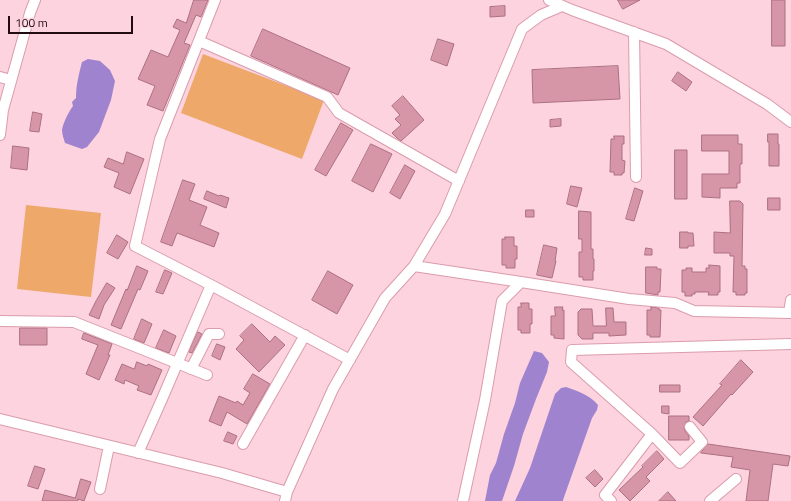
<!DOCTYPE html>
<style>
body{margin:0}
#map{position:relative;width:791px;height:501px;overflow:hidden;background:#fcd3de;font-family:"Titillium Web",sans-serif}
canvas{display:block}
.scale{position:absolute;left:8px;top:16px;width:125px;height:18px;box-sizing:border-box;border:2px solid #220c13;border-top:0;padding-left:5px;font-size:12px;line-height:14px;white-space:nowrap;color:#220c13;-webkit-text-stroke:3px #fcd3de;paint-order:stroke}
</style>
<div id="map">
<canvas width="791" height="501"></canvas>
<div class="scale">100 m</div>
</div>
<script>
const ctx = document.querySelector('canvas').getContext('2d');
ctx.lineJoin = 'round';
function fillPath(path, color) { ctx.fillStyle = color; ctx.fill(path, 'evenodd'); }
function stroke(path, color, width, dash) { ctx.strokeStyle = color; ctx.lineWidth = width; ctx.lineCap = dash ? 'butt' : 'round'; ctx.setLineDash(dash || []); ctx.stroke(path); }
const green = new Path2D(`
 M203 54 324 100 302 159 181 113Z
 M26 205 101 213 91 297 17 289Z`);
const water = new Path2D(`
 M88 59 100 61 110 70 115 81 111 100 99 132 87 147 82 149 65 143C64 139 62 135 62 130 63 123 69 111 73 106L72 102 76 98C76 85 79 74 82 62Z
 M534 351 542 353 549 362 547 372 536 399 523 434 514 466 502 501H485L490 475 496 463 504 434 515 403 520 383Z
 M566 387C577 391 590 395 598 405L597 410 592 418 563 500V501H515L530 468 555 394 561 388Z`);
const building = new Path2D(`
 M194 0H208L201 17 196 15 184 43 190 45 163 111 147 105 155 86 138 79 151 50 168 57 180 30 173 27 177 19 186 23Z
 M618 0H640L623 9Z
 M772 0H785V46H772Z
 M505 6V16L490 17V7Z
 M263 29 350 68 338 95 251 56Z
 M438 39 454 44 447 66 431 60Z
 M618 66 620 99 533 103 532 70Z
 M678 72 692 82 686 91 672 81Z
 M403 96 424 120 401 141 397 138 392 133 401 125 395 119 400 115 392 106Z
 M33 112 42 114 39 132 30 131Z
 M561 119V126L550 127V120Z
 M341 123 353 130 326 176 315 170Z
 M768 134H778V144H779V166H769V142H768Z
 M702 135H738V144H742V164H740V183H737V188H720V198L702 197V174H729V151H702Z
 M614 136H624V144H622V160L625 161 624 173H622V175H614V172H610L611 139H614Z
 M371 144 392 154 373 192 352 181Z
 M13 146 29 148 27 170 11 168Z
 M675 150H687V199H675Z
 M127 152 144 159 130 194 114 187 119 173 104 167 108 158 123 164Z
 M405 165 415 171 400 199 390 193Z
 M183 180 195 184 189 200 207 207 200 225 219 233 214 247 177 233 172 246 161 242Z
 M571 186 582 188 577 207 567 204Z
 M635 188 643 191 634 221 626 219Z
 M207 191 219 196 220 195 229 198 226 208 204 199Z
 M768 198H780V210H768Z
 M730 201H740L743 204 742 266H745V269H747V293H745V295H736V292H733L734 256H730V253H714V232L730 233Z
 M526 210H534V217H526Z
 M579 211 591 212V249H593V259H594V271H593V280H583V277H579V252H582V239H579Z
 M680 232H688V233H693L694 246H688V248H680Z
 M117 235 128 242 118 259 107 253Z
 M505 237H514V246H517V259H515V268H506V265H502V239H505Z
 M544 245 557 248 555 261H556L552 278 537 275Z
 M646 248 652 249V255H645Z
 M709 265 720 266V292H718V295H708L709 292H695V294H692V296H685V292H682V270H686V268H692V272H706V268H709Z
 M137 266 148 271 140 290 138 289 121 329 111 325 126 289 127 290Z
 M646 267H657V269H661L660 292H658V295L646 293Z
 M165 270 172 273 163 294 156 292Z
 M328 271 353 285 337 314 312 300Z
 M107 283 115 288 104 305 99 319 89 315 96 301Z
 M521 303H529V309H532V324H530V333H521V330H518V307H521Z
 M555 307H563L562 310H564V339L554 338V335H551V316H555Z
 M651 307 659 308V310H661L660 337H650V335H647V310H651Z
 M606 308H613L614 322H626V335L609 336V333H593V339H582L578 335V312L581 309H592L593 326H606Z
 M142 319 152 324 144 343 134 339Z
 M252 324 270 342 275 336 285 345 259 372 236 349 244 340 240 336Z
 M20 328H47V345H20Z
 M164 330 176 336 169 353 156 348Z
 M198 332 202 334 192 353 189 352Z
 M84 333 112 344 108 355H110L99 380 86 374 98 345 82 339Z
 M217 344 225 347 220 360 212 356Z
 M741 360 753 372 732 395 731 394 703 426 693 417 722 385 720 384Z
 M137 362 147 366 148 364 162 370 151 395 137 390 139 386 125 380 124 384 115 380 122 364 134 369Z
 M253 374 270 384 247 424 227 412 221 426 209 421 219 396 236 403 237 401 243 405 250 393 244 389Z
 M660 385H680V392H660Z
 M662 406H669V414L662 413Z
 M669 416H689V421L686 422 684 428 685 431 689 436V440H669Z
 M228 432 237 436 233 444 224 441Z
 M708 444 790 456 788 466 773 464 768 501H746L750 470 731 467 733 457 701 453Z
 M657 451 664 459 646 477 650 481 630 501 619 490 643 467 642 466Z
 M35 466 45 469 38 489 28 486Z
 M595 470 603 479 595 487 586 478Z
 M81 479 91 482 84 501 78 499V501H42L45 490 75 498Z
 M668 492 676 501H659Z`);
const minor = new Path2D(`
 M549 0 572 10 666 44 767 104 791 122
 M634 32 636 177
 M199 41 327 97 339 113 459 181
 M0 77 11 80
 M0 135 3 110 30 13 35 0
 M414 266 521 282 502 301 485 400 463 501
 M521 282 629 299 675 303 694 311 791 313
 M211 285 135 246 160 139 215 0
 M789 313 791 300
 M0 321 74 322 207 375
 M191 369 209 334H219
 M0 419 222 473 287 492
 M652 434 680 463 702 442 690 427
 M243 444 305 335
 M138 453 162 399 211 285 350 360
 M100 489 109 446
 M285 501 287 492 333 389 385 298 414 266 445 214 522 29 541 15 562 6
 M611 501 605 495 652 434 571 362 572 350 791 344
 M710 501 736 479`);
fillPath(green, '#eda86a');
fillPath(water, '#a083cf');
fillPath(building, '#d696a8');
stroke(building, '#ac7081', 1);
stroke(minor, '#db9cad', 12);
stroke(minor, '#fff', 10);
</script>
